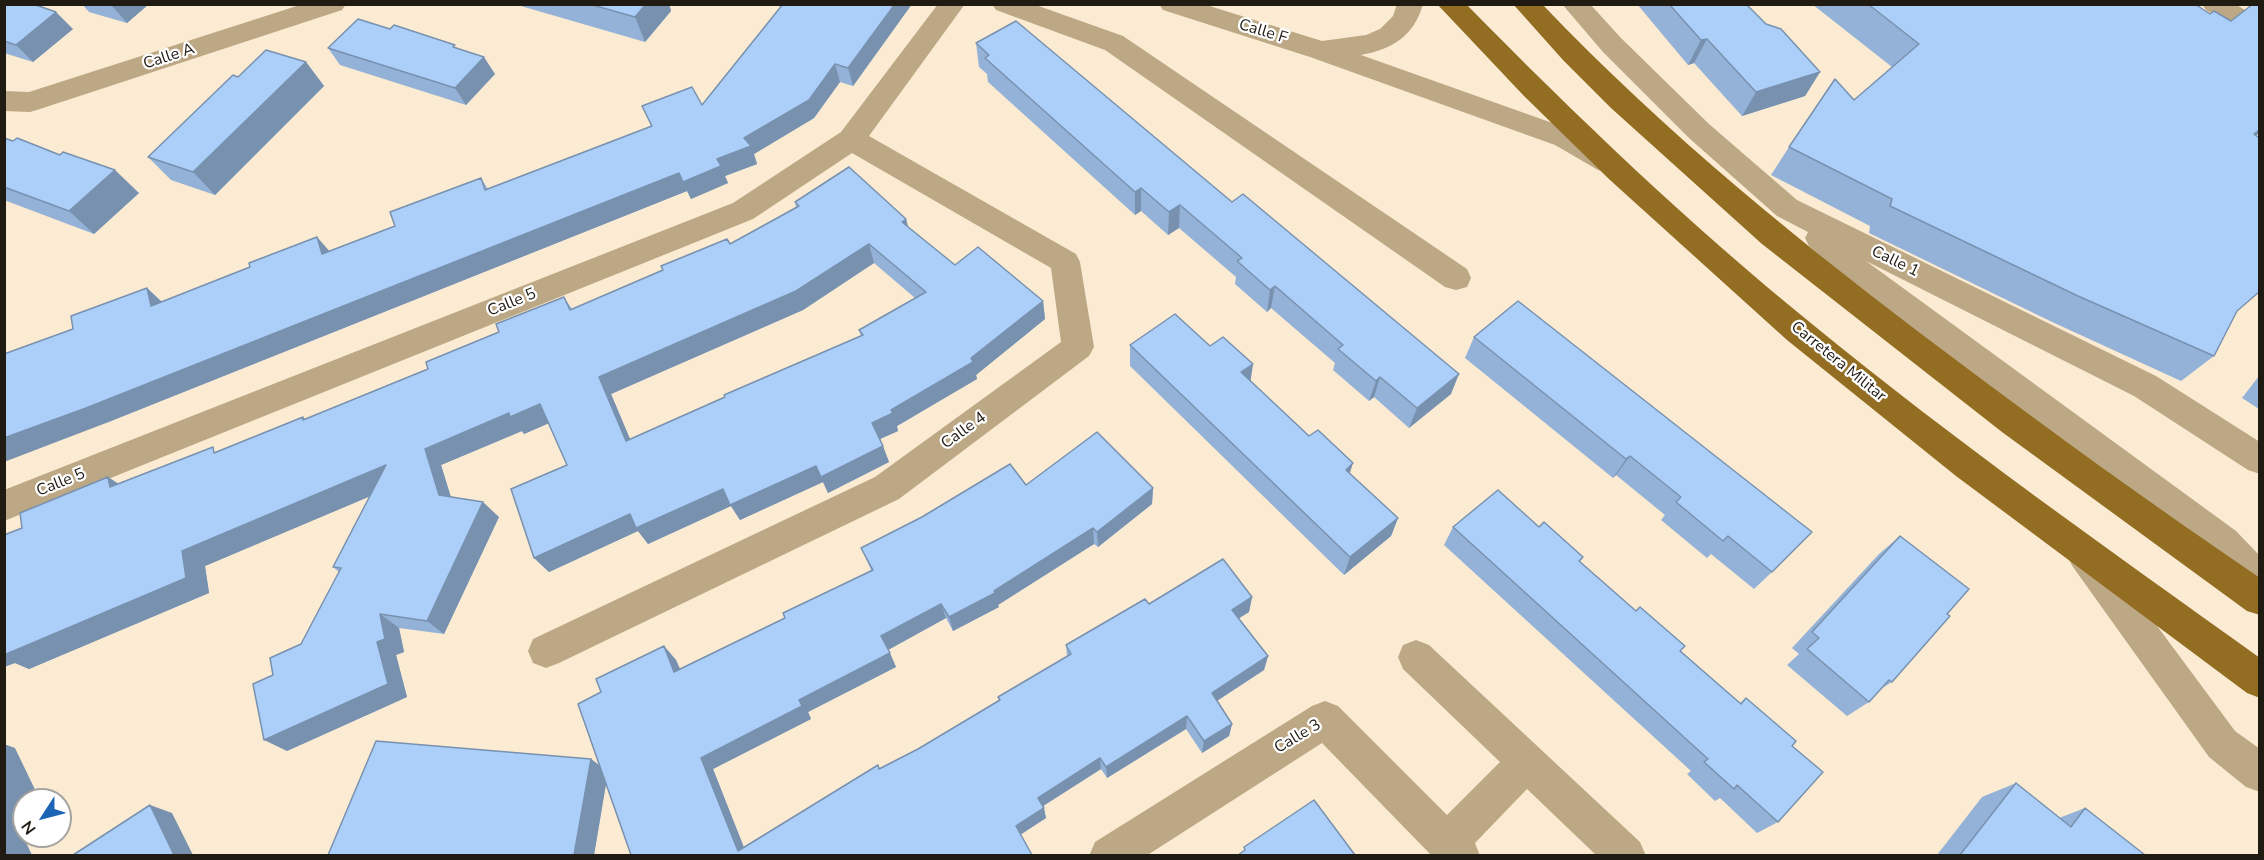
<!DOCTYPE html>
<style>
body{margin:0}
#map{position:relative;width:2264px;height:860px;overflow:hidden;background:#fbebd2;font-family:"Nunito Sans",sans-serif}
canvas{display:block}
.frame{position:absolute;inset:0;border:6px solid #201b12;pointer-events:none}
.north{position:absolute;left:12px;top:788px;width:60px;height:60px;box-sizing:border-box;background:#fff;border:2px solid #a6a4a0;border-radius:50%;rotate:234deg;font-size:16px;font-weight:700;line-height:24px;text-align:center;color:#201b12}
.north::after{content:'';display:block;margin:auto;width:21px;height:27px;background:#1c65b5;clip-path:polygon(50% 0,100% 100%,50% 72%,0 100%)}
</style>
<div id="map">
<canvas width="2264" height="860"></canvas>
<div class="frame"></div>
<div class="north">N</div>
</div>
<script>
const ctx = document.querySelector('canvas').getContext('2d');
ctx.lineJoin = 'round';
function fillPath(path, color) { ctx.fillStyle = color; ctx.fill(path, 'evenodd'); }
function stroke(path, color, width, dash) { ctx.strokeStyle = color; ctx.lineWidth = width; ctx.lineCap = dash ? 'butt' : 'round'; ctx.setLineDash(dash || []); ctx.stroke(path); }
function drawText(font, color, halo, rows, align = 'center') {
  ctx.font = font + ' "Nunito Sans",sans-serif'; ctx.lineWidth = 4.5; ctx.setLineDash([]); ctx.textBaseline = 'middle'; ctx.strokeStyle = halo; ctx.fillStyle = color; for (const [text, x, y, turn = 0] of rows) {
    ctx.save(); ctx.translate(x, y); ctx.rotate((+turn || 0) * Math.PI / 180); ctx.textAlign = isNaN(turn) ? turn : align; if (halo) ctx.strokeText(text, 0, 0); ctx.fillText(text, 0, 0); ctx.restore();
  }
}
const minor = new Path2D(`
 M303 4H346L342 10 40 109 30 112 4 111V91L29 92Z
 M938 4H965L869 136 1076 254 1080 262 1094 347 1089 356 899 499 559 663 546 668 533 663 528 651 533 639 875 477 1061 342 1051 268 852 153 753 219 4 521V490L733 203 841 132Z
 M992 4H1033L1123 36 1467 269 1471 278 1467 287 1456 290 1445 287 1105 50 996 10Z
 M1159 4H1203L1322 41 1366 35 1380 29 1393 16 1397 4H1423C1414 36 1393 49 1361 55L1575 131 1618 154 1622 162 1618 170 1608 173 1598 170 1555 145 1310 57 1163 10Z
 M1562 4H1590L1621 38 1709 124 1797 200 2156 376 2260 442V474L2248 470 2134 396 1866 261 2236 531 2260 556V598L2247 594 2212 553 1845 278 1809 246 1805 238 1808 232 1777 216 1689 138 1603 52Z
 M2202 4H2235L2260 19V41L2251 38 2206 10Z
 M2085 540 2097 545 2235 731 2260 749V792L2246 787 2209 757 2073 567 2067 556 2073 545Z
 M1416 640 1429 645 1640 842 1646 856H1597L1527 789 1475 843 1480 856H1432L1322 743 1146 856H1089L1095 842 1312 706 1325 701 1338 706 1447 815 1500 762 1403 669 1398 657 1403 645Z`);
const major = new Path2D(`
 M1437 4H1466C1576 116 1690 225 1812 324 1956 442 2108 549 2260 658V698L2247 693 1956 476 1787 340 1610 180 1524 96Z
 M1513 4H1542C1666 134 1804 246 1948 354 2050 431 2154 506 2260 578V615L2247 611 2002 432 1762 244 1611 108 1563 60Z`);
const wall = new Path2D(`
 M4 4 73 29 33 62 4 53Z
 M82 4H149L127 23 89 12Z
 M514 4H669L671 11 645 42Z
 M912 4 853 86 840 82 814 118 754 154 757 164 725 176 728 183 691 199 687 191 106 423 73 329 147 288 162 302 329 251 395 226 481 178 488 189 651 126 642 106 702 105Z
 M1637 4H1746L1766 24 1820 72 1805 96 1742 116 1694 63 1688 65Z
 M1812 4H2195L2259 133 2256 136 2237 311 2214 356 2181 381 2050 321 1869 233 1870 226 1771 175 1789 147 1854 100 1892 67Z
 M390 29 457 48 495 74 466 105 340 65 328 48Z
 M976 43 1451 394 1409 428 1374 397 1369 401 1333 370 1335 363 1271 308 1267 312 1235 284 1236 277 1179 228 1168 235 1141 211 1135 215 988 82 987 74 979 67Z
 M306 62 324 86 215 195 171 180 148 157Z
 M4 138 60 155 139 193 94 234 4 200Z
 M795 202 906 219 908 227 955 265 1043 301 1045 319 976 375 977 379 897 426 898 431 880 439 889 462 828 493 823 482 740 520 731 506 648 544 638 531 549 572 534 558 567 465 549 423 524 434 522 431 441 465 451 497 499 517 444 634 399 628 404 652 396 655 407 697 287 751 273 675 301 644 339 572 333 567 370 496 205 566 209 593 29 669 15 663 4 667V535L22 528 108 477 119 484 218 451 303 417 305 419 428 369 499 332 564 297 572 309 730 244 796 207ZM874 263 915 298 859 330 861 336 630 439 611 394 803 310Z
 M1518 301 1772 572 1754 589 1711 554 1707 558 1661 520 1665 515 1616 475 1613 478 1465 358 1474 337Z
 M1130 345 1210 346 1250 381 1398 518 1391 536 1344 575 1130 366Z
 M2259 376V409L2242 398Z
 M1026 485 1153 488 1152 504 1098 547 1094 544 998 605 999 607 953 631 946 618 888 650 896 667 808 712 811 719 713 769 744 848 880 769 918 749 999 700 998 697 1067 656 1066 645 1149 604 1252 597 1249 612 1239 618 1268 656 1264 670 1217 701 1232 724 1229 736 1202 753 1186 729 1107 778 1101 769 1043 806 1046 818 1021 834 631 855 606 784 594 855H328L591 759 599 765 601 692 664 646 676 660 680 669 785 618 871 570 861 548Z
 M1453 527H1539L1583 557 1580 562 1740 703 1746 698 1792 746 1778 822 1757 833 1720 798 1715 801 1687 774 1691 771 1444 545Z
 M1900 536 1947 614 1892 682 1879 690 1869 702 1847 716 1787 665 1799 654 1792 648 1879 554Z
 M2016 783 2059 818 2085 808 2145 855H1937L1982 797Z`);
const shadedWall = new Path2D(`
 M113 4H149L127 23 112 6Z
 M646 4H669L671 11 645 42 635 17Z
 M895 4H912L853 86 848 68Z
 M56 12 73 29 33 62 16 45Z
 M1707 39 1694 63 1688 65 1701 40Z
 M484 57 495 74 466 105 455 88Z
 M306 62 324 86 215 195 193 172Z
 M835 64 840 82 814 118 754 154 757 164 725 176 728 183 691 199 683 182 717 159Z
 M1820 72 1805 96 1742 116 1756 92Z
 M2259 130V133L2223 162Z
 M115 170 139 193 94 234 69 211Z
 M679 173 687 191 106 423 4 462V438Z
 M1141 188V211L1135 215V192Z
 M1180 205 1179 228 1168 235 1169 212Z
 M906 219 911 238 902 222Z
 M317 237 332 254H322Z
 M869 244 874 263 803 310 611 394 638 458 626 441 599 377Z
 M1275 286 1271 308 1267 312 1270 290Z
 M147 288 165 305 151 306Z
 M1043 301 1045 319 976 375 977 379 897 426 898 431 878 440 872 423 891 410 971 358Z
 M1253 364 1250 385 1241 372Z
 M1459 374 1451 394 1409 428 1417 408Z
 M1380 377 1374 397 1369 401 1376 381Z
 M540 404 554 421 524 434 522 431 441 465 455 511 439 495 425 449 509 413Z
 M883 446 889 462 828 493 823 482 740 520 731 506 648 544 638 531 549 572 534 558 630 514 723 489 816 466Z
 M1630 456 1616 475 1613 478 1626 459Z
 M1353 463 1347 482 1346 470Z
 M386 465 404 482 205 566 209 593 29 669 15 663 4 667V647L182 551Z
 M108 477 132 493 110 487Z
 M1153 488 1152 504 1098 547 1097 532Z
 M483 502 499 517 444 634 427 621Z
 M1398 518 1391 536 1344 575 1350 557Z
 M1093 528 1094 544 998 605 999 607 953 631 949 617 994 591Z
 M1252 597 1249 612 1230 624 1232 610Z
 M941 604 946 618 888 650 881 636Z
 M380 614 399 628 404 652 396 655 407 697 287 751 264 740 377 642Z
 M664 646 676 660 687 685 674 672Z
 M890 653 896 667 808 712 811 719 713 769 747 855 738 851 701 758 799 700Z
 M1268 656 1264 670 1209 706 1212 693Z
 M1187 716 1186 729 1107 778 1106 767Z
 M1232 724 1229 736 1202 753 1204 741Z
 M4 744 15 748 40 800H24V816L16 821 32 855H4Z
 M1100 758 1101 769 1040 808 1038 798Z
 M591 759 608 772 594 855H574Z
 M150 805 172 813 193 855H174Z
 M1044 808 1046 818 1020 835 1016 826Z`);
const building = new Path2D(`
 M4 4H33L56 12 16 45 4 41Z
 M589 4H646L635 17Z
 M783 4H895L848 68 835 64 809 100 744 138 751 146 717 159 721 166 683 182 679 173 86 408 4 438V354L73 329 71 316 147 288 151 306 250 267 249 263 317 237 322 254 395 226 390 212 481 178 485 190 652 126 642 106 692 87 702 105Z
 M1669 4H1746L1766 24 1781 29 1820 72 1756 92 1707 39 1701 40Z
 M1868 4H2195L2210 14 2214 11 2231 21 2253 4H2259V130L2254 134 2259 138V292L2237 311 2214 356 2078 296 1890 206 1892 199 1789 147 1835 79 1854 100 1919 44Z
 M358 19 390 29 394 25 455 45 453 47 484 57 455 88 328 48Z
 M1016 21 1232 202 1243 194 1459 374 1417 408 1380 377 1376 381 1338 349 1343 345 1275 286 1270 290 1237 261 1242 258 1180 205 1169 212 1141 188 1135 192 985 58 989 55 976 43Z
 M266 50 306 62 193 172 148 157 233 75 238 77Z
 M4 138 13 141 17 138 60 155 63 152 115 170 69 211 4 187Z
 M849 167 906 219 902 222 955 265 978 247 1043 301 971 358 973 362 891 410 893 413 872 423 883 446 821 477 816 466 730 505 723 489 636 528 630 514 534 558 511 489 567 465 540 404 510 417 509 413 425 449 439 495 483 502 427 621 380 614 385 639 377 642 388 684 264 740 253 684 273 675 270 658 301 644 341 568 333 567 386 465 182 551 186 578 4 655V535L22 528 20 513 108 477 110 487 213 447 214 453 303 417V420L428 369 426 362 499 332 496 324 564 297 570 310 663 270 661 266 727 239 730 244 799 206 795 202ZM869 244 926 292 859 330 863 335 724 395 725 397 626 441 599 377 796 291Z
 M1518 301 1812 532 1772 572 1728 536 1723 541 1676 502 1681 497 1630 456 1626 459 1474 337Z
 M1175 314 1210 346 1223 337 1253 364 1241 372 1309 436 1318 430 1353 463 1346 470 1398 518 1350 557 1130 345Z
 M1097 432 1153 488 1097 532 1093 528 994 591 995 593 949 617 941 604 881 636 890 653 799 700 802 706 701 758 738 851 878 765 879 769 918 749 1000 700 998 697 1071 654 1066 645 1145 599 1149 604 1223 559 1252 597 1232 610 1268 656 1212 693 1232 724 1204 741 1187 716 1106 767 1100 758 1038 798 1044 808 1016 826 1032 855H631L578 704 601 692 596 679 664 646 674 672 785 618 783 613 873 570 861 548 922 517 1010 464 1026 485Z
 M1498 490 1539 527 1544 522 1583 557 1579 561 1636 611 1640 607 1685 646 1680 651 1741 704 1746 698 1796 741 1792 746 1823 772 1778 822 1737 785 1734 789 1704 762 1708 759 1453 527Z
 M1900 536 1969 589 1947 614 1950 616 1892 682 1889 680 1869 702 1807 649 1819 638 1812 632Z
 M376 741 591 759 574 855H328Z
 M2016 783 2071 827 2085 808 2145 855H1960Z
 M1314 800 1355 855H1238L1245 850 1244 847Z
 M150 805 174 855H73Z`);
const streetNames = [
 ["Calle F",1263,32,17],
 ["Calle A",169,57,-18],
 ["Calle 1",1895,262,26],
 ["Calle 5",512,303,-22],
 ["Carretera Militar",1838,362,39],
 ["Calle 4",964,431,-36],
 ["Calle 5",61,483,-22],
 ["Calle 3",1298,737,-31]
];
fillPath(minor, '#bda885');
fillPath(major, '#926d22');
fillPath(wall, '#94b2d7');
fillPath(shadedWall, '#7891af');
fillPath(building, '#accffa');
stroke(building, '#7891af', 1.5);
drawText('16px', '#201b12', '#fff', streetNames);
</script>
